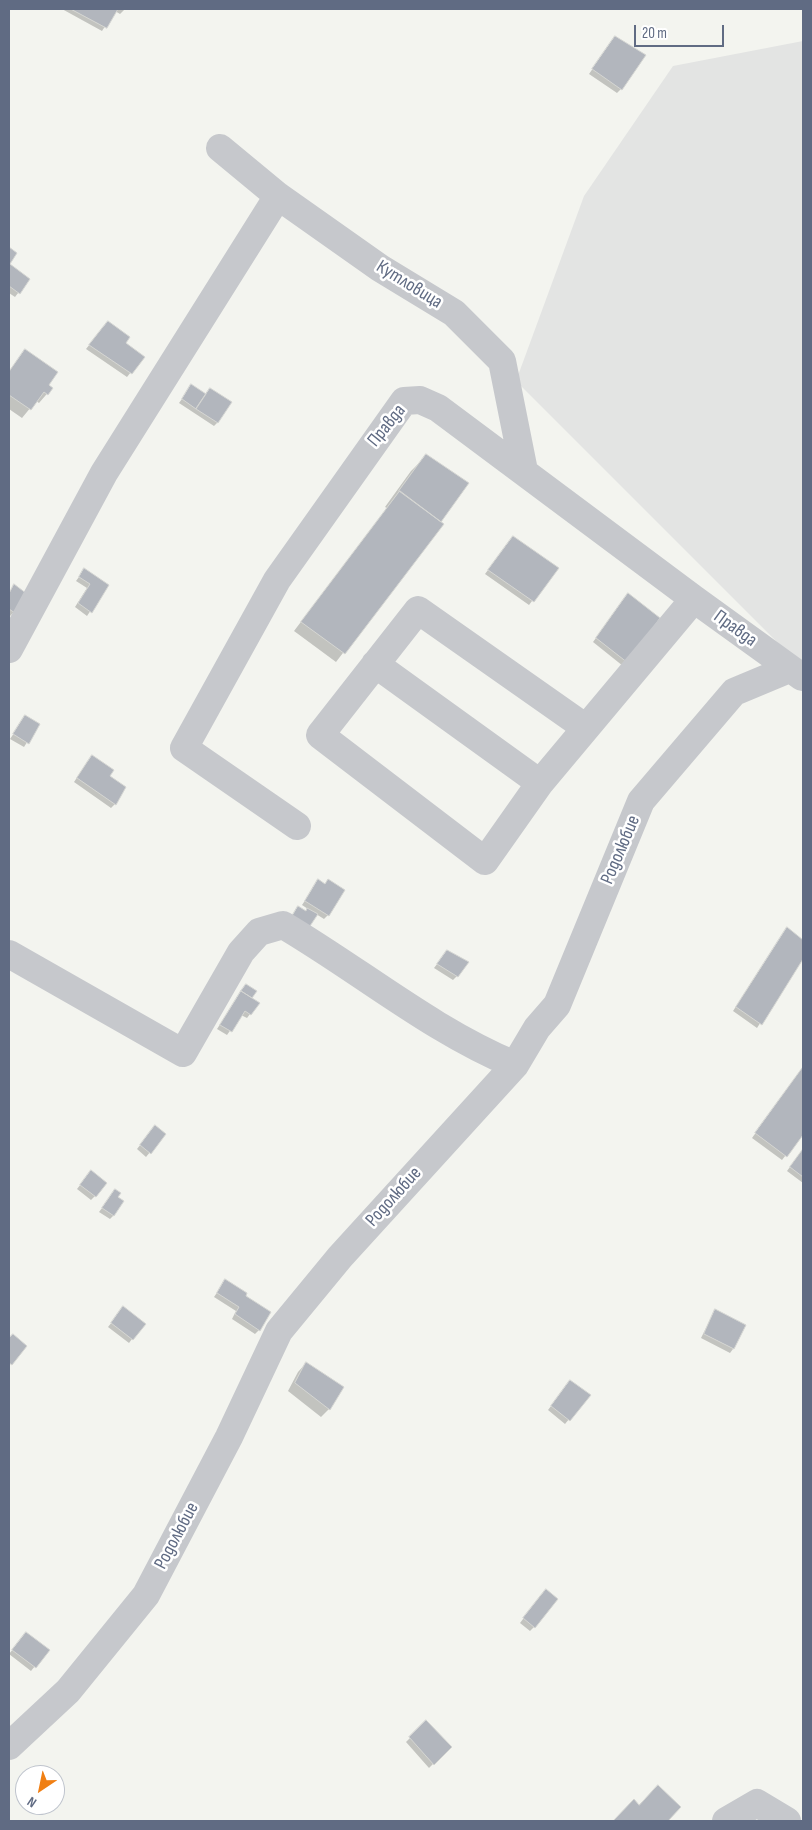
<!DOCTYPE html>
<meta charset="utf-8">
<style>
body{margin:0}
#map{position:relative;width:812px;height:1830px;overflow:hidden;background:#f3f4ef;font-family:"Sofia Sans Condensed",sans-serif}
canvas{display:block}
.frame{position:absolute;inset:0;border:10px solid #606b83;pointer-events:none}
.north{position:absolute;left:15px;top:1765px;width:50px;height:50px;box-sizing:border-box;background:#fff;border:1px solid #bfc4cd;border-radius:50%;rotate:214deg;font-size:14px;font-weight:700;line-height:20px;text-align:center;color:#606b83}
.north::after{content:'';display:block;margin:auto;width:18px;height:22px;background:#f07f13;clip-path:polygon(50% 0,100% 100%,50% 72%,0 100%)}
.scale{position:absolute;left:634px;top:25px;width:90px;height:22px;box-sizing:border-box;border:2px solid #606b83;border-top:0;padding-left:6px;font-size:15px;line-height:18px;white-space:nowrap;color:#606b83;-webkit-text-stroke:4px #fff;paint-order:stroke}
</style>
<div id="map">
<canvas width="812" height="1830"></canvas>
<div class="frame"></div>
<div class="north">N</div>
<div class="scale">20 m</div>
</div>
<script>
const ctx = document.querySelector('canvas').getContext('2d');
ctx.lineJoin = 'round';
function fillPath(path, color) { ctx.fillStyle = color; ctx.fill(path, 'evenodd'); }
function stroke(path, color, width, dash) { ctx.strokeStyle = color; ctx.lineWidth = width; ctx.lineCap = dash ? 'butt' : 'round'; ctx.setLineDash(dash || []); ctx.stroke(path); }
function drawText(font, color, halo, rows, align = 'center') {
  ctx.font = font + ' "Sofia Sans Condensed",sans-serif'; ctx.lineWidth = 5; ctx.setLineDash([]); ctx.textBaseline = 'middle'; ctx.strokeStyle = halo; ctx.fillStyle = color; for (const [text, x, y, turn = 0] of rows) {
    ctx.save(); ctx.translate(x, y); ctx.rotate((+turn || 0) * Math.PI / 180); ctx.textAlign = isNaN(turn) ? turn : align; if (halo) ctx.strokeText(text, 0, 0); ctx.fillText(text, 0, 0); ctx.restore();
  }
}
const built = new Path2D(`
 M803 41V668L516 381 584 196 673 66Z`);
const shadow = new Path2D(`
 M62 9H125L120 14 115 11 102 31Z
 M612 41 621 89 617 93 589 74Z
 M9 265 28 280 15 297 9 293Z
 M104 326 143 357 127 377 86 349Z
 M25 351 47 386 52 388 39 403 36 401 22 418 9 409V371Z
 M192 385 218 422 214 426 179 403Z
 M426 456 440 522 442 524 336 662 294 631 387 508 385 507 411 471Z
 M509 542 557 568 529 605 485 574Z
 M84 570 107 586 87 616 75 607 87 588 76 581Z
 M14 586V612L10 616 9 593Z
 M624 599 659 619 623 666 593 642Z
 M25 717 38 725 24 747 10 739Z
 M88 761 115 804 111 808 74 782Z
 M318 881 328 915 324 919 316 914 288 922 298 908 305 912 308 909 302 905Z
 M787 929 803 942V956L757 1028 733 1011Z
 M444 955 457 976 453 980 434 968Z
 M246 985 251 999 250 1014 247 1018 241 1015 227 1035 217 1029Z
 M803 1067V1133L782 1160 752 1138Z
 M151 1131 165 1134 146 1157 137 1149Z
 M803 1149V1183L787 1171Z
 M87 1176 95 1196 91 1200 77 1189Z
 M115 1191 114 1215 110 1219 99 1212Z
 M225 1281 244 1297 259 1330 255 1334 232 1319 236 1311 214 1297Z
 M715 1310 733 1349 730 1353 701 1338Z
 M120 1312 132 1339 129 1343 108 1327Z
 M306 1363 329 1409 321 1417 288 1391 298 1372Z
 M567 1385 589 1395 565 1424 548 1410Z
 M542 1594 534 1627 530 1631 520 1623Z
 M22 1638 48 1650 31 1671 9 1654Z
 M426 1722 450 1747 429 1768 406 1742Z
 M634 1801 639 1806 680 1807 666 1821H614Z`);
const building = new Path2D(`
 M71 9H118L107 28Z
 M615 36 646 55 622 90 592 69Z
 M9 247 17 253 10 264 30 279 20 294 9 286Z
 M108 321 130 337 126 343 145 357 132 374 89 345Z
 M25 349 58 372 49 385 53 388 48 395 44 392 31 410 9 395V372Z
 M191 384 206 394 196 409 182 399Z
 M210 388 232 402 218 423 196 409Z
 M426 454 469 483 441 522 399 491Z
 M400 491 444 524 345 654 301 622Z
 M513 536 559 568 534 602 488 570Z
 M84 568 109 585 92 613 78 603 90 584 79 577Z
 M14 584 27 594 15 613 9 609V594Z
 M628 593 660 618 628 663 596 638Z
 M25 715 40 724 29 744 13 734Z
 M92 755 114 770 110 776 126 787 116 805 77 778Z
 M318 879 325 884 328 879 345 890 329 916 305 901Z
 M298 906 306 911 307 908 318 914 308 929 291 918Z
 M787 927 803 940V959L762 1025 736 1007Z
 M447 950 469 962 458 977 437 964Z
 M246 984 257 991 252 998 241 991Z
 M241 991 260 1003 251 1015 245 1011 232 1032 220 1025Z
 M803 1067V1135L787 1157 755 1133Z
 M155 1125 166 1134 151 1154 140 1145Z
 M803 1149V1177L790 1167Z
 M91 1170 107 1183 96 1197 80 1185Z
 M115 1189 121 1193 118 1197 124 1201 114 1216 102 1208Z
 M225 1279 247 1293 246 1296 271 1312 260 1331 235 1314 239 1307 217 1293Z
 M123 1306 146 1324 133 1340 111 1323Z
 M715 1309 746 1325 734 1349 704 1334Z
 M13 1334 27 1346 12 1365 9 1363V1338Z
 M306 1362 344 1387 330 1410 295 1383Z
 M570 1380 591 1395 570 1421 551 1406Z
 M546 1589 558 1599 535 1628 523 1618Z
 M26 1632 50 1650 36 1668 12 1650Z
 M426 1720 452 1747 434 1765 409 1737Z
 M658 1785 681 1807 668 1821H613L634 1799 639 1805Z`);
const minor = new Path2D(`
 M220 148 278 196 380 268 454 313 502 361 524 471
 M9 649 104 473 278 196
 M375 664 540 783 694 599
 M540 783 485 861 320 735 418 610 586 728
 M297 826 184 748 277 580 404 401 420 400 438 408 694 599 802 677
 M9 954 183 1053 241 952 259 932 283 925C361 971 431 1030 515 1065
 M9 1746 68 1691 146 1595 229 1437 279 1331 340 1257 515 1065 537 1028 557 1005 641 801 734 692 789 669
 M726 1821 757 1803 787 1821`);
const streetNames = [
 ["Кутловица",409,285,32],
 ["Правда",387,426,-51],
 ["Правда",735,629,36],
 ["Родолюбие",621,850,-67],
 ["Родолюбие",394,1197,-48],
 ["Родолюбие",177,1536,-62]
];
fillPath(built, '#e3e4e3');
fillPath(shadow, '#0003');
fillPath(building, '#b2b6bd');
stroke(building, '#d4d5d2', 1);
stroke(minor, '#c6c8cc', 28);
drawText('19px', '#606b83', '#fff', streetNames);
</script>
